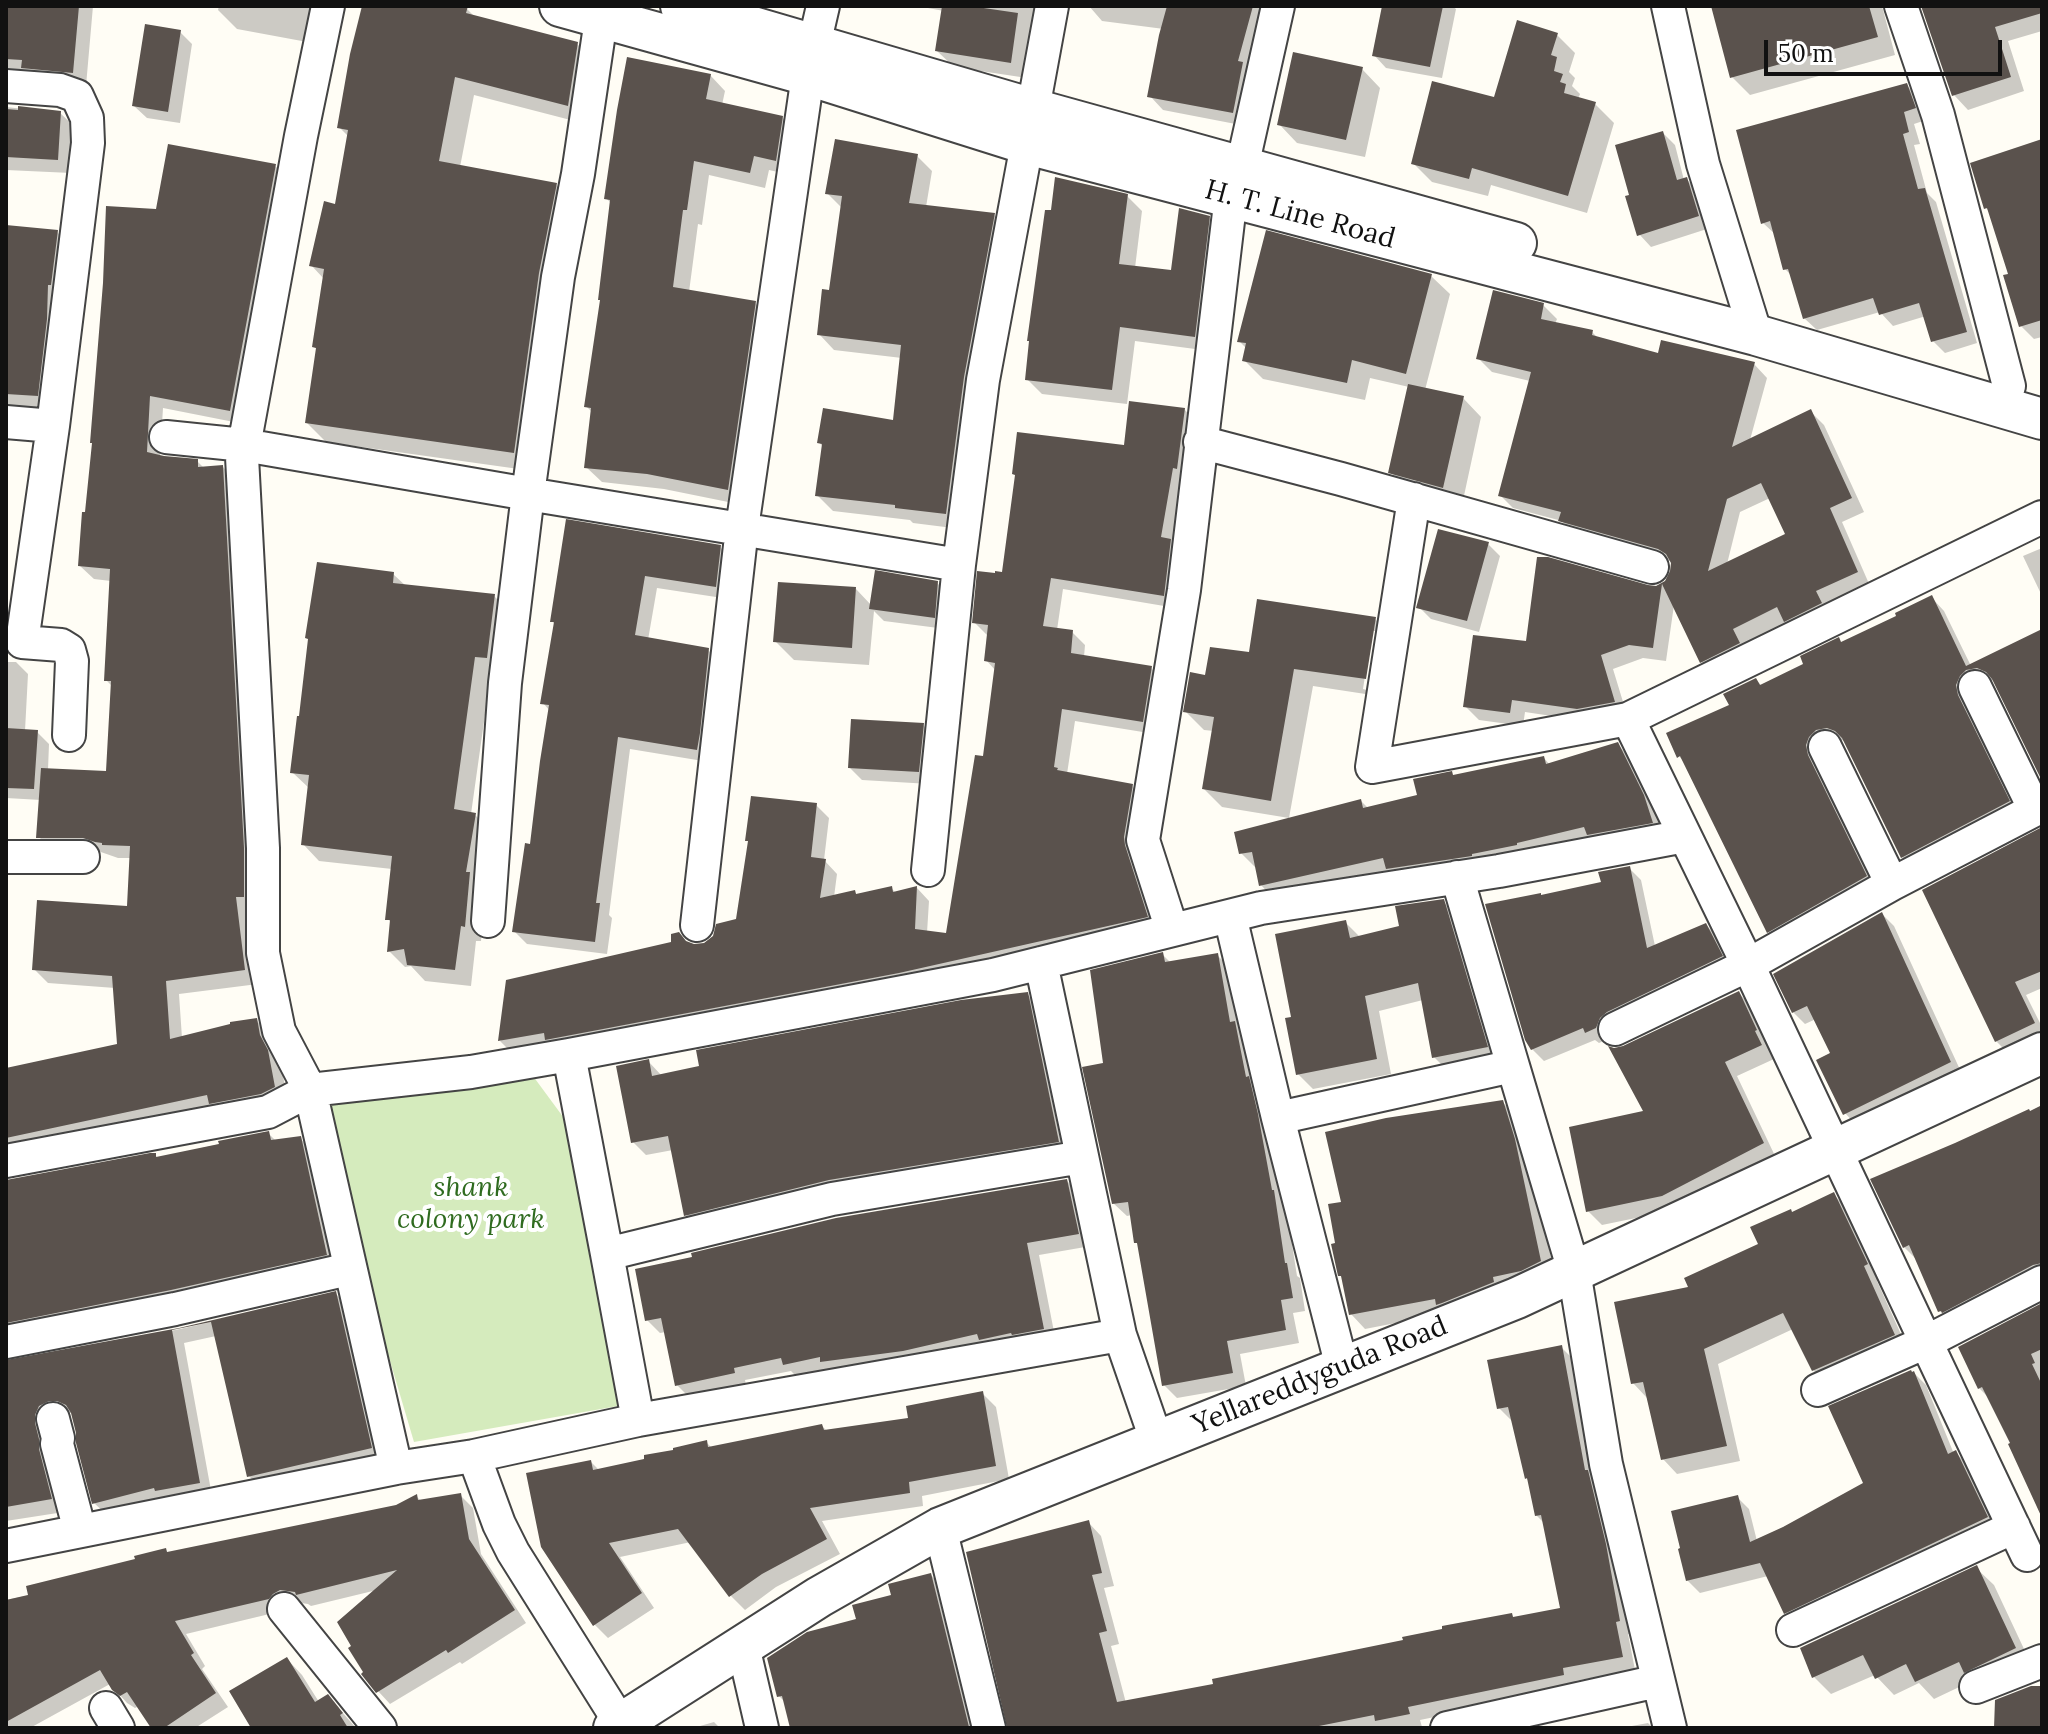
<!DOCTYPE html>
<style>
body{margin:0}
#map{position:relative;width:2048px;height:1734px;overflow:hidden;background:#fffdf5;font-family:Lora,serif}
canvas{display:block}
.frame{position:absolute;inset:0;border:8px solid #111;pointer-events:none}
.scale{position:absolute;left:1764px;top:40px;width:238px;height:36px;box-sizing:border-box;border:4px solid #111;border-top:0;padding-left:10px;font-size:24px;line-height:28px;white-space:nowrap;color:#111;-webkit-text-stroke:6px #fff;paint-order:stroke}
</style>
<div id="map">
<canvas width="2048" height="1734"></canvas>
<div class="frame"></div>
<div class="scale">50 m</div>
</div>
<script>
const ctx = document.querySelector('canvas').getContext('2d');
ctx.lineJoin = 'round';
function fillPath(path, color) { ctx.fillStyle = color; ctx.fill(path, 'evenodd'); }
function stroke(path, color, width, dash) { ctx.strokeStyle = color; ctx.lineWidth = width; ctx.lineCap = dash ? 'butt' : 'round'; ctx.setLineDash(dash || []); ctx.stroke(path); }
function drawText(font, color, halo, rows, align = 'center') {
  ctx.font = font + ' Lora,serif'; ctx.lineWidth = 8; ctx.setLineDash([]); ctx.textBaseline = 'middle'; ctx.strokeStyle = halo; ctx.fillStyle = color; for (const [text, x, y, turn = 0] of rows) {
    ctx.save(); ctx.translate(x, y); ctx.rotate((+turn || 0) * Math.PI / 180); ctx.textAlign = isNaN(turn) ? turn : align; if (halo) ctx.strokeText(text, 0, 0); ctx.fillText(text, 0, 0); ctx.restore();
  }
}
const green = new Path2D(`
 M533 1076 586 1148 635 1403 414 1442 310 1090Z`);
const shadow = new Path2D(`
 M6 6H93L86 86 6 88Z
 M219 6H326L318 44 237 29 218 10Z
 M364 6H456L467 9 476 18 577 44 597 63 586 124 474 95 460 167 556 185 575 204 533 471 326 442 307 423 318 351 314 346 324 279 311 265 336 206 349 137 340 128Z
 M917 6H1041L1027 78 954 67 937 51 944 11Z
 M1089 6H1269L1246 126 1163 110 1150 96 1164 29 1102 21Z
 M1384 6H1452L1456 9 1442 78 1386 68 1374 55Z
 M1713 6H1882L1895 55 1750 95 1732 77Z
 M1922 6H2042V31L2008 41 2024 91 1968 110 1954 95Z
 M180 32 192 44 180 123 147 118 134 106Z
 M1557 35 1575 53 1569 72 1575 78 1572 86 1580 94 1578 99 1595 104 1614 123 1587 213 1491 185 1488 196 1432 182 1413 163 1495 99Z
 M1362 69 1380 88 1365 157 1297 143 1279 124Z
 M710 75 725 91 722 105 782 117 797 133 791 175 769 170 765 188 709 175 702 225 698 224 689 292 755 303 770 319 743 505 664 489 602 482 586 467 593 413 586 406 602 301 612 204 607 199Z
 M1906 85 1919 97 1926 120 1914 124 1920 144 1914 145 1927 193 1936 202 1977 343 1945 353 1933 341 1926 316 1893 326 1880 312 1817 330 1804 318 1792 276 1785 269 1776 235 1763 223Z
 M6 107 60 113 75 127 71 173 6 170Z
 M1663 133 1675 145 1684 180 1686 179 1699 191 1710 228 1651 247 1639 234 1631 196Z
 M2042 141V337L2034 339 2021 326 2011 275 1990 212 1986 208Z
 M917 156 932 171 926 207 994 215 1010 230 961 529 913 523 910 520 833 511 817 495 823 447 819 442 894 422 902 358 834 350 819 334 831 292 842 208 827 193Z
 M275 166 289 179 244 424 163 408 160 457 197 461 204 468 223 467 236 481 258 984 179 994 182 1038 256 1020 270 1034 281 1066 288 1101 6 1162V1070L119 1046 115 988 48 983 34 969 129 908 131 858H118L98 851H52L39 837 41 800 6 798V662H16L28 674 25 731 37 732 49 744 48 770 108 773 113 687 106 680 111 581 94 579 80 566 87 514 158 211Z
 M1127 196 1142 211 1135 268 1172 273 1208 217 1224 232 1210 351 1135 341 1127 404 1042 394 1027 379Z
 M6 227 57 232 71 246 51 409 6 407Z
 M1431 276 1450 294 1425 390 1463 398 1481 417 1462 505 1409 491 1391 472 1409 387 1370 378 1365 400 1263 379 1244 360 1247 349 1239 341Z
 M1543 305 1557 319 1555 324 1592 332 1599 339 1659 355 1754 364 1767 378 1750 440 1810 411 1824 425 1864 512 1842 522 1870 586 1799 634 1787 622 1745 643 1752 657 1715 675 1701 662 1674 605 1666 661 1643 658 1613 669 1627 715 1592 722 1525 712 1523 726 1479 720 1465 706 1528 644 1656 588 1666 583 1672 572 1673 562 1574 534 1562 521 1513 508 1500 495 1530 381 1492 372 1479 359ZM1770 498 1788 535 1727 564 1740 512Z
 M1184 409 1196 422 1176 608 1063 589 1057 630 1072 632 1085 645 1084 657 1151 668 1164 681 1155 734 1075 721 1067 774 1132 786 1145 799 1159 929 512 1053 500 1041 688 944 694 946 705 945 738 921 750 843 747 840 816 805 829 818 824 860 837 874 834 897 855 893 858 896 891 888 896 893 917 888 929 901 927 933 948 935 985 758 996 671 986 660 987 635 974 622 1004 574 1126 447Z
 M567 522 720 547 733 560 729 599 657 588 648 640 708 650 721 663 709 762 630 749 609 915 612 918 607 954 527 944 514 931 532 846 550 711 543 703 555 625 552 621Z
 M1488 544 1500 556 1479 632 1431 619 1419 607Z
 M2042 548V596L2023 556Z
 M393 574 406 586 494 596 510 612 491 672 471 814 475 815 491 831 481 941H476L471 986 425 981 411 966 405 967 389 951 392 924 388 919 392 869 319 861 303 844 310 789 292 772Z
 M937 583 950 595 946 629 884 621 874 611 869 665 794 660 775 641 856 589 872 606Z
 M1932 598 1944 611 1971 666 2042 631V776L1996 682 1991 680 1979 682 2021 814 1915 870 1902 857 1845 741 1841 740 1829 742 1878 889 1781 944 1768 932 1686 764 1679 756 1732 706 1756 680 1762 686Z
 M1375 619 1394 638 1385 697 1313 686 1289 818 1222 807 1204 789 1214 731 1204 730 1185 711 1251 655ZM1372 631H1376L1367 690 1363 689Z
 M923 725 935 737 930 784 862 780 850 768Z
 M1617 744 1631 758 1657 811 1665 836 1274 899 1261 885 1257 866 1255 867 1241 853 1361 801 1369 809 1419 797 1454 777 1544 758 1550 765Z
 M2042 843V988L2026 995 2042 1027V1038L2009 1054 1996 1041Z
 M1629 868 1641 880 1655 946 1706 925 1718 937 1733 969 1608 1039 1599 1043 1595 1040 1544 1061 1532 1049 1542 897 1604 883Z
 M1443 901 1458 916 1501 1062 1449 1072 1434 1057 1423 1000 1379 1011 1391 1074 1313 1089 1298 1074 1293 1019 1346 923 1361 938 1402 928Z
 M1882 914 1894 926 1962 1074 1857 1126 1845 1113 1833 1053 1816 1019 1805 1024 1793 1012Z
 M1162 954 1171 963 1217 955 1231 969 1286 1206 1297 1276 1300 1278 1305 1311 1293 1313 1299 1343 1240 1354 1246 1386 1177 1398 1164 1385 1140 1246 1136 1242 1132 1215 1127 1216 1113 1203 1105 1065Z
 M1739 993 1752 1007 1770 1044 1767 1045 1774 1059 1737 1076 1776 1158 1675 1210 1602 1225 1588 1211 1646 1112 1624 1048Z
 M1027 994 1040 1007 1071 1154 698 1227 686 1215 673 1150 646 1155 633 1142 648 1061 662 1076Z
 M1502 1102 1517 1116 1529 1155 1555 1276 1447 1313 1365 1329 1351 1314 1344 1279 1340 1275 1337 1244 1343 1203Z
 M2042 1107V1280L1953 1323 1940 1311 1917 1260 1904 1247Z
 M268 1133 276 1141 300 1138 314 1152 339 1268 6 1339V1181L155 1155 158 1158Z
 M1067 1181 1080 1194 1091 1246 1039 1255 1056 1342 797 1377 791 1371 745 1380 746 1385 690 1398 677 1385 666 1332 660 1333 647 1320Z
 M1834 1195 1848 1209 1881 1279 1877 1281 1908 1350 1828 1385 1813 1370 1793 1329 1718 1364 1740 1461 1677 1474 1663 1459 1647 1398 1633 1383 1691 1288 1760 1245 1792 1214Z
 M336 1294 349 1307 384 1461 262 1489 249 1476 216 1336 184 1343 212 1496 108 1516 94 1503 73 1413H63L64 1512 6 1521V1369L106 1344 180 1329Z
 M2042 1306V1506L1991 1400 1979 1388Z
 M1561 1347 1574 1360 1632 1634H1628L1635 1670 1575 1681 1576 1688 1420 1720 1422 1727 1415 1728H1010L1088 1522 1101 1536 1114 1586 1104 1588 1119 1644 1111 1646 1126 1703 1215 1686 1511 1615 1515 1619 1563 1610 1544 1523 1536 1515 1530 1482 1526 1478 1512 1421 1499 1408Z
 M1914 1373 1926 1385 1954 1454 1956 1453 1968 1465 1999 1530 1798 1624 1786 1612 1768 1576 1700 1593 1687 1580 1737 1497 1749 1509 1757 1541 1866 1484Z
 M982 1393 996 1407 1009 1479 922 1496 923 1506 822 1521 840 1554 776 1587 745 1610 731 1596 691 1542 620 1557 654 1608 608 1638 594 1624 591 1462 599 1470 646 1461 706 1442 712 1448 822 1426 828 1432 911 1419Z
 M460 1495 473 1508 481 1554 526 1623 462 1664 460 1662 390 1704 378 1691 377 1590 311 1606 308 1604 294 1602 282 1611 186 1634 205 1666 202 1669 228 1707 195 1728H153L139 1706 135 1708 127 1703 110 1684 30 1728H9L6 1725V1600L30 1595 165 1550 169 1554 397 1507 416 1496 422 1502Z
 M1976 1568 1994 1585 2032 1666 1974 1680 1934 1699 1919 1683 1894 1695 1875 1675 1831 1694 1814 1677Z
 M931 1575 946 1590 980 1728H792L786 1703 779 1696 858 1621 894 1596Z
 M287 1659 302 1675 319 1702 328 1696 356 1728H253Z
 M714 1722 720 1728H693Z
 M1648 1723 1653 1728H1621Z`);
const building = new Path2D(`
 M6 6H79L73 73 21 68 22 60 6 59Z
 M362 6H468L466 13 578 42 568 106 455 77 439 161 557 183 539 273 514 453 305 423 316 348 312 347 324 269 309 266 324 201 335 204 348 130 337 128 350 54Z
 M942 6H970L1018 13 1011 63 935 51Z
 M1167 6H1253L1238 61 1243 62 1233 113 1147 97 1159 35Z
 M1382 6H1443L1430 67 1372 56Z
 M1711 6H1869L1878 37 1730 78Z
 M1921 6H2042V13L1995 27 2011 77 1952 96Z
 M1517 20 1558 33 1551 55 1557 57 1554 71 1563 74 1560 82 1566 84 1564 93 1596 102 1568 196 1472 168 1469 179 1411 164 1432 81 1494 97Z
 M145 24 181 30 168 112 132 106Z
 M1293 52 1363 67 1346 140 1277 125Z
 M627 57 711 74 706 99 783 116 776 161 754 156 750 173 694 161 687 210H683L673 287 756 301 728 490 647 474 584 468 591 408 584 407 600 300H598L610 200 604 199 617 110Z
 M1907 83 1916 108 1904 112 1909 132 1903 134 1918 189 1925 188 1967 332 1931 342 1919 303 1879 315 1873 298 1803 319 1788 269 1783 270 1770 221 1761 224 1736 130Z
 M18 106 61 111 58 160 6 157V109L18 110Z
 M1663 131 1677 180 1687 177 1699 216 1637 236 1625 196 1629 195 1615 145Z
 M835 139 918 154 909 203 995 213 964 377 946 514 895 508V505L815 496 822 444 817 443 823 408 893 420 901 345 817 335 822 289 829 290 842 196 825 194Z
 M2042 139V320L2019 327 2003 275 2008 274 1987 208 1984 209 1970 163Z
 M168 144 276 164 230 411 150 396 147 452 164 456 198 459V467L223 465 244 848V897H236L245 970 166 981 170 1039 230 1024V1022L257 1018 260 1035 268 1050 275 1087 261 1094 209 1104 207 1095 6 1138V1068L117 1044 112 976 32 970 37 900 127 906 130 846 102 845V843L95 842 83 838H36L41 768 106 771 111 681H104L110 569 78 566 82 512H85L92 443H90L103 283 106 206 156 209Z
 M1055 177 1128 194 1119 264 1171 270 1179 208 1210 216 1195 337 1120 327 1112 390 1025 380 1029 341H1027L1045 210H1051Z
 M6 225 58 230 51 285H48L47 319 38 396 6 394Z
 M1266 230 1432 274 1406 374 1352 360 1347 383 1242 361 1246 343 1237 342Z
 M1493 290 1544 303 1541 319 1593 330 1592 335 1658 353 1661 340 1755 362 1732 447 1811 409 1852 498 1830 508 1858 572 1816 591 1822 603 1784 622 1777 607 1733 629 1740 643 1700 663 1662 584 1653 648 1629 645 1601 655 1615 702 1577 709 1512 700 1510 713 1463 707 1473 635 1526 641 1537 557H1548L1648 585 1656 586 1665 581 1670 571 1671 563 1666 554 1658 549 1558 521 1561 512 1498 496 1531 372 1476 359ZM1761 483 1785 534 1708 571 1727 499Z
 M1408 384 1464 396 1443 488 1388 473Z
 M1129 401 1185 408 1177 469 1173 468 1161 537 1171 539 1164 596 1051 578 1043 626 1073 630 1071 653 1152 666 1143 722 1062 709 1054 767 1058 768 1057 770 1133 784 1124 837 1125 845 1148 917 899 973 545 1040 544 1033 498 1041 506 980 671 942V934L679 932 686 941 694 944 704 943 713 936 716 924 736 919 748 841H745L751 796 817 803 811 857 826 859 820 898 855 890 856 894 892 886 893 892 917 886 915 929 946 933 975 755 983 756 995 663 984 661 988 625 972 623 977 571 995 573V571L1002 572 1015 475 1012 474 1017 432 1124 445Z
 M566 519 721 545 716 587 645 576 635 635 709 648 700 733 697 750 618 737 596 903H600L595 942 512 932 525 843 530 844 540 761 549 705 540 704 554 622H550Z
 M1438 529 1489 542 1467 621 1416 608Z
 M317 562 394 572 393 583 495 594 487 658 475 657 454 809 476 813 466 872H470L465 927 461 926 455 970 407 965 404 949 387 952 390 920H385L392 856 301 845 309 775 290 773 297 716H299L308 639 305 638Z
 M875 570 938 581 935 618 869 609Z
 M778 582 856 587 852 648 773 642Z
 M1932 595 1966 666 2042 629V781L1992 679 1986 672 1977 668 1966 670 1960 676 1956 685 1958 695 2010 801 1901 858 1842 738 1835 731 1827 728 1816 730 1809 737 1806 745 1808 755 1867 876 1767 933 1680 756 1677 758 1666 733 1729 705 1723 694 1756 678 1760 685 1803 664 1800 656 1839 637 1841 642 1896 616 1895 613Z
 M1257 599 1376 617 1366 679 1294 669 1271 801 1202 789 1214 717 1183 712 1190 672 1205 675 1210 647 1249 652Z
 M851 719 924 723 919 772 848 768Z
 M6 728 38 730 34 789 6 788Z
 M1618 742 1644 795 1653 823 1587 835 1584 827 1517 843V845L1472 854V856L1386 869 1383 858 1259 886 1252 852 1239 854 1234 832 1361 799 1363 808 1417 795 1413 779 1452 771 1453 775 1544 756 1546 764Z
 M2042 827V971L2015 982 2035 1023 1995 1042 1922 890Z
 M1630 866 1647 948 1706 923 1723 956 1607 1012 1600 1018 1596 1028 1585 1033 1583 1028 1531 1050 1525 1040 1485 904 1541 893V895L1601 882 1598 872Z
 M1444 899 1488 1047 1432 1058 1418 983 1365 996 1377 1059 1296 1075 1285 1018 1291 1017 1275 934 1346 920 1350 938 1399 926 1395 906Z
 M1882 912 1951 1062 1843 1115 1816 1060 1830 1053 1807 1006 1792 1013 1773 974Z
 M1163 952 1165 962 1218 953 1230 1022 1235 1021 1246 1077 1249 1076 1258 1114 1272 1190H1274L1285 1263H1287L1293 1298 1281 1300 1286 1330 1227 1341 1233 1373 1162 1386 1137 1243H1134L1128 1202 1112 1204 1082 1067 1103 1063 1090 970Z
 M1739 991 1757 1030 1755 1031 1762 1045 1725 1062 1764 1143 1662 1196 1586 1212 1569 1127 1643 1111 1608 1046 1614 1048 1623 1046Z
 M1028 992 1059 1142 829 1180 684 1216 668 1136 631 1143 616 1066 649 1059 652 1076 699 1066 696 1050 961 1000Z
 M1503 1100 1515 1139 1541 1261 1521 1271 1493 1277 1494 1282 1442 1303 1436 1305 1435 1299 1349 1315 1341 1276H1338L1331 1244 1335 1243 1328 1204 1341 1202 1325 1132 1386 1118Z
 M2042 1105V1263L2033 1265 1942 1313 1941 1311 1938 1312 1909 1245 1903 1248 1870 1179 1955 1143 2029 1109 2030 1111Z
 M269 1131 271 1140 301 1136 327 1255 171 1290 6 1323V1180L150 1153H156V1157L219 1144 218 1141Z
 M1067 1179 1079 1234 1027 1243 1044 1329 1012 1335 1011 1333 979 1340 977 1334 903 1351 820 1362V1357L783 1365 781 1358 734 1368 735 1373 675 1386 661 1318 645 1321 635 1269 692 1257 691 1253 836 1218Z
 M1834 1192 1868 1264 1864 1266 1895 1335 1812 1371 1783 1313 1704 1349 1727 1446 1661 1460 1643 1382 1631 1384 1614 1302 1688 1287 1684 1278 1758 1244 1750 1227 1791 1209 1792 1212Z
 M336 1291 372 1448 247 1477 211 1322 172 1330 200 1483 155 1491 154 1488 92 1504 76 1443V1433L71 1413 66 1405 57 1401H49L39 1406 35 1415V1423L39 1439V1449L52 1499 6 1507V1360L179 1328Z
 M2042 1303V1349L2031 1354 2035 1363 2032 1364 2042 1385V1518L2008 1444 2010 1443 1982 1387 1978 1389 1958 1347Z
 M1562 1345 1585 1470H1588L1606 1544 1620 1621 1616 1622 1623 1657 1563 1668 1564 1675 1408 1707 1410 1714 1375 1721 1374 1715 1309 1728H1007L966 1552 1089 1520 1102 1573 1092 1575 1107 1631 1099 1633 1117 1702 1213 1684 1212 1679 1403 1640 1402 1637 1442 1629V1626L1512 1613 1513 1617 1560 1608 1541 1515 1535 1516 1527 1478 1525 1479 1508 1407 1497 1409 1487 1360Z
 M1911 1370 1912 1372 1914 1371 1948 1454 1956 1450 1988 1517 1784 1614 1760 1563 1686 1581 1678 1549 1680 1548 1671 1511 1738 1495 1750 1542 1783 1527 1863 1483 1828 1406Z
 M983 1391 996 1466 909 1482 910 1493 810 1508 827 1539 762 1574 729 1597 678 1529 609 1543 642 1593 593 1626 541 1547 526 1473 591 1460 593 1470 644 1459V1455L673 1450V1448L707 1440 708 1447 822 1424 824 1430 908 1418 906 1406Z
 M461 1493 469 1539 515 1610 448 1653 446 1650 376 1693 361 1674 363 1672 348 1648 351 1646 337 1622 397 1570 296 1595 295 1592 280 1590 273 1594 269 1599 175 1621 194 1653 191 1655 216 1693 164 1728H151L127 1692 120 1696 112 1690 100 1670 6 1722V1600L28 1595 26 1586 135 1559 134 1556 166 1548 167 1552 396 1505 417 1494 418 1500Z
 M1977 1565 2016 1648 1964 1673 1959 1662 1915 1682 1906 1664 1875 1679 1863 1655 1812 1678 1800 1648Z
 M931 1573 969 1727 790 1728 782 1696 777 1697 767 1658 807 1632 856 1619 852 1605 891 1595 888 1584Z
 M287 1657 315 1702 328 1694 343 1713 340 1715 348 1728H251L229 1691Z
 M2031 1686H2042V1728H1994L1995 1700Z`);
const minor = new Path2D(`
 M328 6 301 136 242 457 263 848V953L279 1031 310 1090 396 1468 474 1456 499 1524 513 1552 621 1724
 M1668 6 1703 164 1756 335
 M1901 6 1938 115 2009 386 2001 407
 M814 45 823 6
 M6 86 60 90 77 96 87 118 88 143 53 426
 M1033 109 1052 6
 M6 422 53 426 22 642 61 645 69 650 72 661 69 735
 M166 437 244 445 528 494 959 565
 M1200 442 1341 479 1652 567
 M1414 499 1372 767 1628 719
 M2042 517 1628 719 1748 965 1892 884 2042 806
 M1975 687 2035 810
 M1825 747 1892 884
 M6 857H83
 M928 870 959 565 983 380 1027 144
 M1457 877 1513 1066
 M1230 916 1278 1118 1342 1367
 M488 921 505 683 528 494 558 277 578 174 603 6
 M697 925 742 528 808 75
 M1172 930 1143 840 1184 590 1231 196 1242 167 1278 6
 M1041 963 1120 1335 1157 1442
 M1615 1029 1748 965 1926 1342 2042 1282
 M569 1055 607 1254
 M1278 1118 1513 1066 1574 1271 1606 1464 1670 1728
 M1082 1157 832 1199 607 1254 638 1420 1120 1335
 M6 1161 268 1112 310 1090 471 1072 569 1055 993 975 1261 908 1499 871 1685 836
 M6 1342 175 1309 349 1269
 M1818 1390 1926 1342 2027 1555
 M53 1419 58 1438 57 1444 80 1531
 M474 1456 638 1420
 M940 1528 989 1728
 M6 1546 396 1468
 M284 1609 380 1728
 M1793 1630 2014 1527
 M743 1646 762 1728
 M1976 1687 2042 1661
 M106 1708 118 1728
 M1447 1728 1658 1681`);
const tertiary = new Path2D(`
 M560 6 808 75 1027 144 1756 335 2042 419
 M681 6 1033 109 1516 243
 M614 1728 819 1597 940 1528 1517 1298 2042 1053`);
const streetNames = [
 ["H. T. Line Road",1300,215,15],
 ["Yellareddyguda Road",1320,1376,-22]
];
const parkNames = [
 ["shank",471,1188],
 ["colony park",471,1220]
];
fillPath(green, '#d5ebbd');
fillPath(shadow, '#0003');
fillPath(building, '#5a524d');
stroke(minor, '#444', 36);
stroke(tertiary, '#444', 44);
stroke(minor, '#fff', 32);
stroke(tertiary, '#fff', 40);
drawText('28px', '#111', '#fff', streetNames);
drawText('italic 28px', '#2f6b1f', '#fff', parkNames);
</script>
